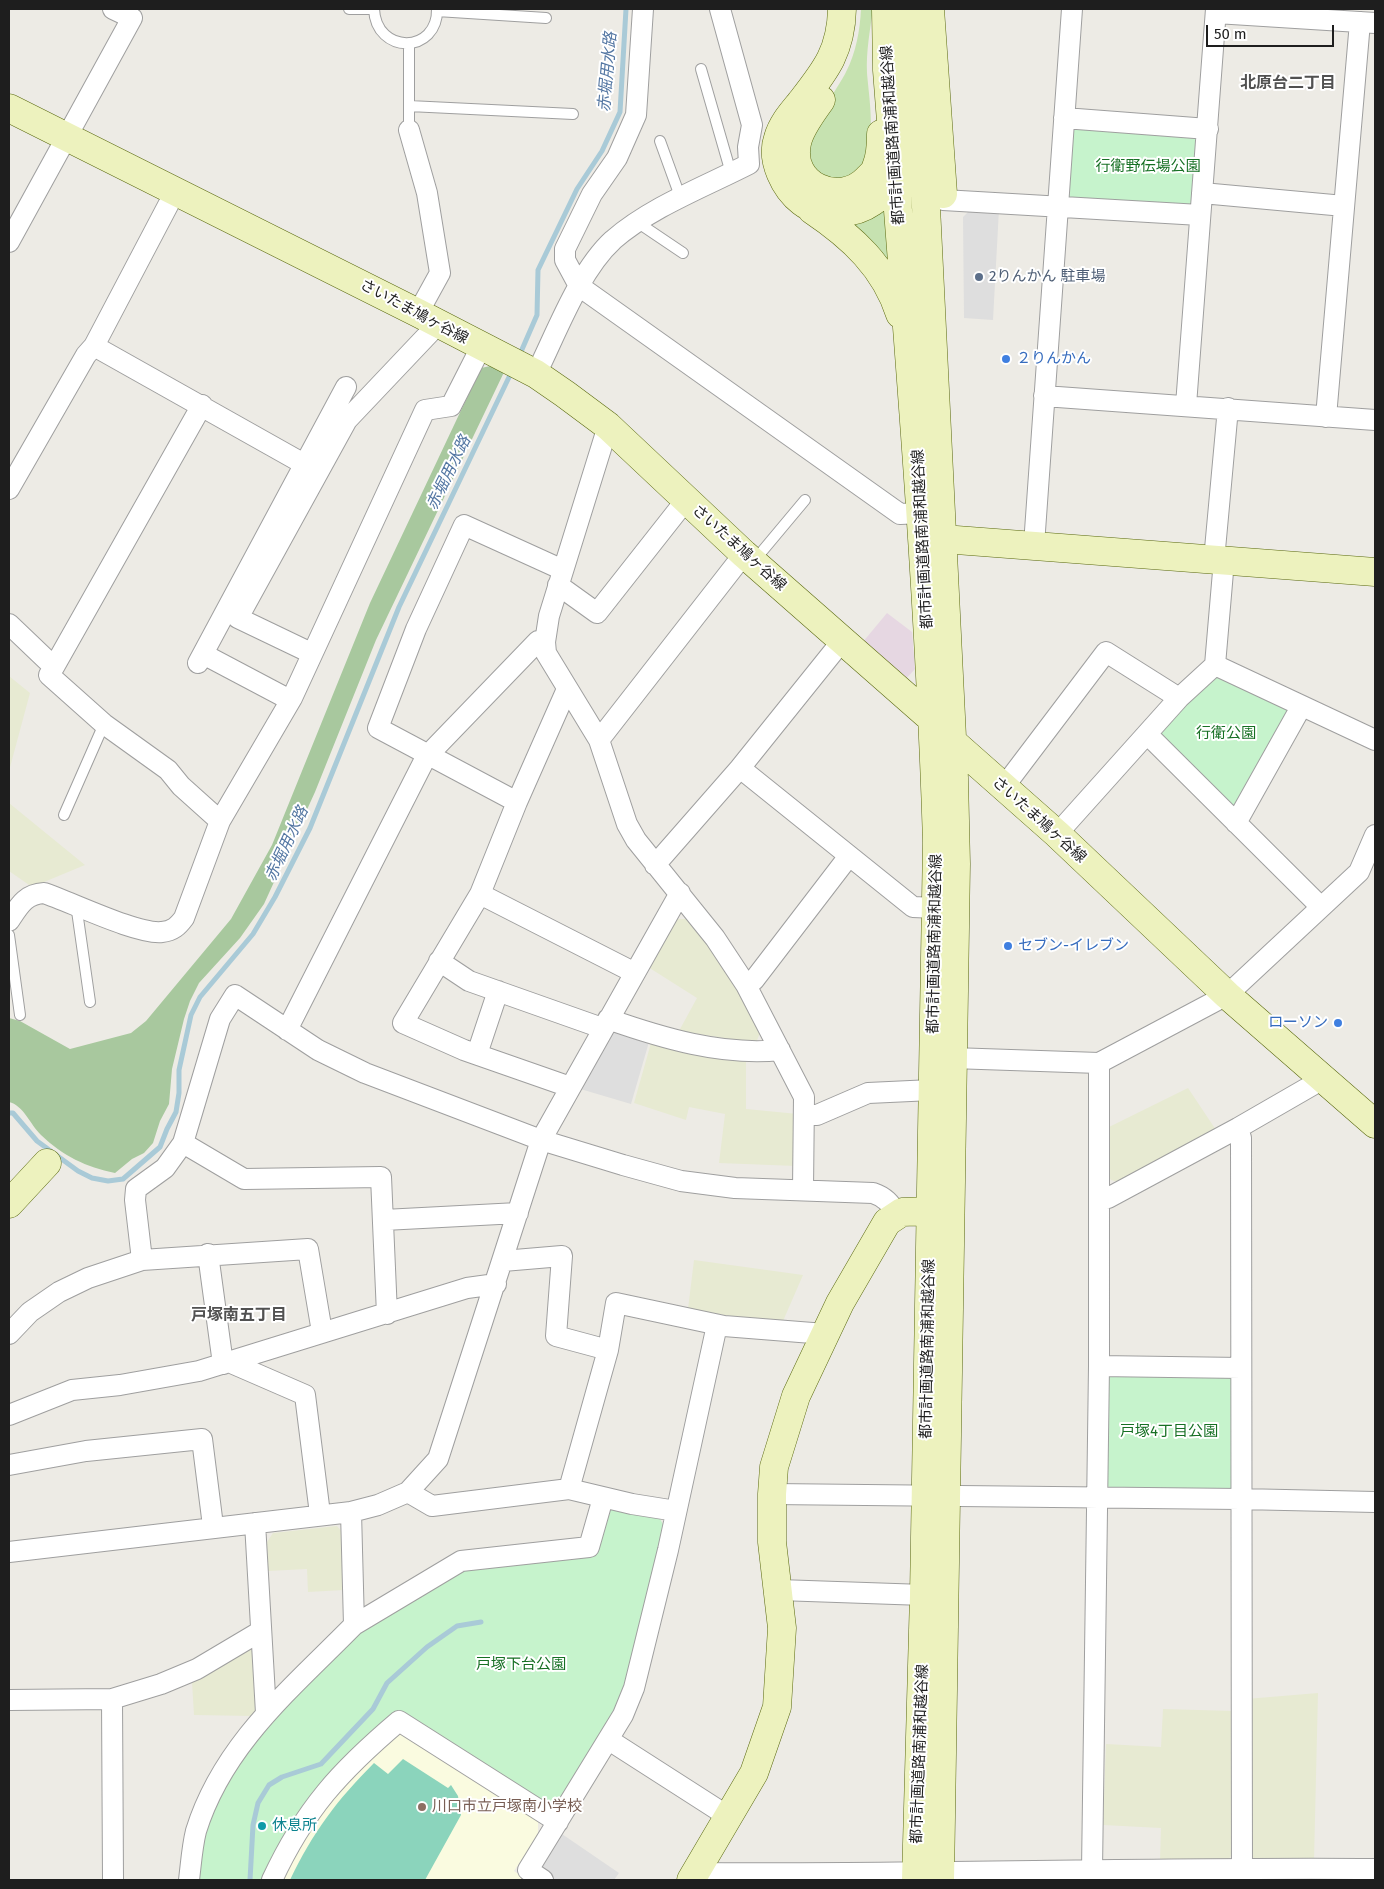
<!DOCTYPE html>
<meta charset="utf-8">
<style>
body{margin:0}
#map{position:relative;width:1384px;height:1889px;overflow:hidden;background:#edebe5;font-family:"Fira Sans",sans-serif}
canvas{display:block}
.frame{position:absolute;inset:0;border:10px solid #1e1e1e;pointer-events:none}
.scale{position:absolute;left:1206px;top:25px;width:128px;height:22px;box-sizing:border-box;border:2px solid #1e1e1e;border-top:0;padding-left:6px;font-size:15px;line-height:18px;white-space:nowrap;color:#1e1e1e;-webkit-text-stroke:4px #fff;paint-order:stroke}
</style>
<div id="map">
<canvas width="1384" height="1889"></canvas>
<div class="frame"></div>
<div class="scale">50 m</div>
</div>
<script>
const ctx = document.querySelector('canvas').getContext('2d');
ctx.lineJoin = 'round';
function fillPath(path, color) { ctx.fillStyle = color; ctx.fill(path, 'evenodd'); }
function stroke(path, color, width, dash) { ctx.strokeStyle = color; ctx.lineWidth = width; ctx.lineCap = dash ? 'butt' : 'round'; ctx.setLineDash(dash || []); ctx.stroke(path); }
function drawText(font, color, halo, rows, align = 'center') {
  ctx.font = font + ' "Fira Sans","Noto Sans JP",sans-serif'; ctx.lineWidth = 4; ctx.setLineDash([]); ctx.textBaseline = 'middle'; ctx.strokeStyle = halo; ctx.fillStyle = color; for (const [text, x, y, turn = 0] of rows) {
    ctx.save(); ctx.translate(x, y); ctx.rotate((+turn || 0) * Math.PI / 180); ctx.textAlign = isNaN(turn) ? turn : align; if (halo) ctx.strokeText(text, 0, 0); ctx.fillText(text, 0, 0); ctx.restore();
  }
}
const industrial = new Path2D(`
 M887 613 912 632 915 669 904 681 862 643Z`);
const education = new Path2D(`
 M394 1734 407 1735 538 1818V1835L514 1871 527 1880H281L332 1795Z`);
const farmland = new Path2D(`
 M9 676 30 693 9 771Z
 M9 803 85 865 32 887 9 871Z
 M675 919H687L718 954 761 1030 756 1043 679 1031 697 998 648 967Z
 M651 1043 746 1058V1109L798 1114 796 1166 719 1163 725 1114 689 1107 686 1120 634 1103Z
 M1188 1088 1216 1130 1118 1182 1111 1180 1107 1174 1109 1127Z
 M694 1260 803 1275 783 1321 749 1319 688 1309Z
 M337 1526 343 1533 344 1590 308 1592 307 1569 268 1571 267 1542 273 1533Z
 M246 1647 254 1652 258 1706 254 1716 194 1715 192 1682Z
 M1318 1693 1314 1860 1257 1862 1247 1850 1246 1699Z
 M1163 1709 1234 1711V1852L1227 1861H1160L1161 1828 1103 1825 1106 1744 1161 1747Z`);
const grass = new Path2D(`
 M861 9H873C870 30 866 52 867 73 869 101 884 179 838 178 829 178 821 175 815 168 794 141 835 95 846 72 856 53 860 30 861 9Z
 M887 204 891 272 845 223Z`);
const forest = new Path2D(`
 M495 365 506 368 376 640 315 792 264 904 240 938 199 983 190 1001 184 1019 172 1069 169 1104 160 1121 153 1143 144 1153 132 1159 115 1173C86 1167 63 1156 41 1135 30 1124 23 1105 9 1102V1018L20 1021 70 1049 131 1033 146 1021 231 919 272 845 370 603 481 368Z`);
const park = new Path2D(`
 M1077 122 1199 137 1194 201 1184 209 1072 201 1065 192 1070 129Z
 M1224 676 1291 708 1239 811 1160 745V729L1209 680Z
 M1230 1373 1235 1379 1236 1484 1224 1493 1111 1490 1103 1479 1104 1375Z
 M612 1505 659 1517 665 1528 627 1690 560 1803 545 1806 398 1712 265 1880H196L205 1826 237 1758 357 1630 462 1566 592 1550Z`);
const pitch = new Path2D(`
 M403 1759 448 1788 451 1785 458 1796 461 1815 425 1880H290C313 1832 337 1800 374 1763L388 1774Z`);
const parking = new Path2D(`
 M973 207 999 209 993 320 964 318 963 217Z
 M612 1030 649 1042 631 1104 577 1088Z
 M559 1832 619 1873 614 1880H552L542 1874 540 1863Z`);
const stream = new Path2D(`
 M520 354 537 315 538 270 577 189 602 151 620 112 626 9
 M9 1113H13L37 1141 78 1171 92 1178 108 1181 123 1179 160 1147 167 1129 176 1112 179 1093V1070L191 1015 200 997 253 934 275 897 310 828 399 607 511 373
 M250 1880 253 1825 258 1803 269 1785 282 1777 321 1764 373 1709 387 1683 427 1647 457 1626 481 1622`);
const lane = new Path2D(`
 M349 9H374C376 55 438 54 437 9
 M437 11 546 18
 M701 69 731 173
 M409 106 573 114
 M409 130V44
 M660 141 681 199
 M637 222 683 253
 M754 561 805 500
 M64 815 104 724
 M76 904 90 1002
 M9 935 20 1015`);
const street = new Path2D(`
 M643 9 636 115 617 158 592 194 565 249V260L579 286 900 514 922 513
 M1216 13 1375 23
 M1064 118 1208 129
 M409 130 427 193 440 273 418 313
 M1202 193 1344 206
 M943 200 1200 215
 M9 242 132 18 113 9
 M94 346 304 464
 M536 374C556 334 579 271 613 240 651 207 704 187 749 164L748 147 752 125 720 9
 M1044 396 1375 420
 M1186 405 1216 9
 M1326 417 1360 22
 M9 489 86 355 94 346 175 192
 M1034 545 1072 9
 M1214 560 1228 408
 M558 585 597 613 686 500
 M9 624 54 667 49 675 104 724 168 770 181 786 220 821
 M545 642 546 653 599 740 627 824 636 840 715 938 746 985 804 1097 803 1189
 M311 653 238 618 347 420 438 324
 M203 654 290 700
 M198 663 346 387
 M1215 665 1375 740
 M54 667 202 405
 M567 689 517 802 480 894 403 1023 464 1050 570 1087
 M1147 734 1321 907
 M599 740 744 554
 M428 755 538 641 545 642 549 616 608 426
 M740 768 913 907 936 908
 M1003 788 1106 652 1179 698
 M517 802 378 728 416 629 464 525 563 570
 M1236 823 1301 707
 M1057 834 1179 698 1215 665 1224 560
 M655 865 740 768 842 641
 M480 894 635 973
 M9 921C19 906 25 894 44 893 71 902 138 935 162 932 173 931 178 926 184 918L220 821 292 698 425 410 451 406 481 347
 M439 961 469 981 602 1028
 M746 985 754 980 849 856
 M608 1019C662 1038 722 1056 780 1050
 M287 1030 427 755
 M477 1054 498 991
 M952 1058 1099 1063 1227 995 1359 872 1375 835
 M804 1115H817L868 1093 932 1090
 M1238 1128 1241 1138 1242 1880
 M183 1143 244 1179 381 1177 387 1314
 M1099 1199 1108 1198 1238 1128 1323 1079
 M384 1220 518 1213
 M208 1254 223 1364
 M142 1260 135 1200 136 1189 165 1168 183 1143 220 1019 235 995 318 1050 365 1073 541 1140 623 1165 681 1181 735 1188 873 1193C885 1197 890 1203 897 1214
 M503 1261 562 1256 556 1336 608 1350
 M9 1334 30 1312 59 1292 88 1278 142 1260 308 1249 322 1332
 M229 1362 305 1395 320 1514
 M1099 1366 1241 1368
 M9 1415 72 1390 120 1385 199 1371 467 1288 496 1284
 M9 1465 86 1451 202 1439 213 1526
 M569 1489 608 1350 616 1303 724 1326 825 1334
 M408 1492 432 1506 569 1489 632 1504 676 1511
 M772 1494 1240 1499 1375 1502
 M255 1523 266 1713
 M9 1552 351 1512 378 1505 408 1492 438 1459 541 1140 680 893
 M779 1590 924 1595
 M354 1625 461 1561 589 1547 603 1498
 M112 1699 113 1880
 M9 1700 112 1699 161 1684 197 1669 261 1631
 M609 1740 729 1817
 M1092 1870 1099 1366V1063
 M694 1873C921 1875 1148 1867 1375 1869
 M189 1880C191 1864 192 1847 196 1831 223 1744 292 1688 354 1625L351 1512
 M272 1880C305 1809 340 1771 399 1721L558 1822
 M543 1880 528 1870 623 1715 634 1688 668 1550 717 1325`);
const secondary = new Path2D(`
 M842 9C841 52 825 71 800 103 791 114 782 124 778 138 770 160 785 189 802 202 812 210 830 212 842 212 870 212 886 190 904 172
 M886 9 887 70C907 327 929 584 937 842L924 1595 916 1880
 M908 9 926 207 954 778 956 864 940 1880
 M930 9 943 194
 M821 100C812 113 800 128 797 143 788 185 839 208 867 179 870 176 875 172 876 167 881 156 881 145 881 134
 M9 108 418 313 536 374 565 394 608 426 744 554 933 720 954 743 1057 834 1227 995 1375 1124
 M812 210C852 237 885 267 900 314
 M943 539 1375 572
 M9 1204 47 1163
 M691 1880 754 1773 777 1707 782 1628 772 1542V1494L774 1467 796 1396 840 1303 887 1222 902 1212 931 1211`);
const markers = [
 [979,277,5,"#5c6f8a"],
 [1006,359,5,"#3f7fe0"],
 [1008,946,5,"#3f7fe0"],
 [1338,1023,5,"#3f7fe0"],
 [422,1807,5,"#8d6e63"],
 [262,1826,5,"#0f9aa8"]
];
const streetNames = [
 ["都市計画道路南浦和越谷線",893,135,-94],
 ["さいたま鳩ヶ谷線",414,312,28],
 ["都市計画道路南浦和越谷線",923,539,-93],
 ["さいたま鳩ヶ谷線",739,548,42],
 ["さいたま鳩ヶ谷線",1039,820,42],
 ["都市計画道路南浦和越谷線",935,944,-89],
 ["都市計画道路南浦和越谷線",928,1349,-89],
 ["都市計画道路南浦和越谷線",920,1754,-88]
];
const parkNames = [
 ["行衛野伝場公園",1148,167],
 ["行衛公園",1226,734],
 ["戸塚4丁目公園",1169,1432],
 ["戸塚下台公園",521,1665]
];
const serviceNames = [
 ["2りんかん 駐車場",989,277]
];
const shopNames = [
 ["２りんかん",1016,359],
 ["セブン-イレブン",1018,946],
 ["ローソン",1328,1023,"right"]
];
const educationNames = [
 ["川口市立戸塚南小学校",432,1807]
];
const cultureNames = [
 ["休息所",272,1826]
];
const waterNames = [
 ["赤堀用水路",608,72,-85],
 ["赤堀用水路",449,473,-64],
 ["赤堀用水路",287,844,-65]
];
const neighbourhoodNames = [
 ["北原台二丁目",1288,84],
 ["戸塚南五丁目",239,1316]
];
fillPath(industrial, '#e6d7e2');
fillPath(education, '#fafbe0');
fillPath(farmland, '#e7ead2');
fillPath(grass, '#c6e2b0');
fillPath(forest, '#a8c89e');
fillPath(park, '#c6f3cc');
fillPath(pitch, '#8bd4bc');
fillPath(parking, '#dedede');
stroke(stream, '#a9cad7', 5);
stroke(lane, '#9f9f9f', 12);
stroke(street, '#9f9f9f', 22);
stroke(secondary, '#5a6910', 29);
stroke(lane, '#fff', 10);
stroke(street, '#fff', 20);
stroke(secondary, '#edf2be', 28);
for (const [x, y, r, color] of markers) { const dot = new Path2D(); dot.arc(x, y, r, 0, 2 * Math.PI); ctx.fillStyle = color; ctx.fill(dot); stroke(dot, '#fff', 2); }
drawText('15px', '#1e1e1e', '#fff', streetNames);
drawText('15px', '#177024', '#fff', parkNames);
drawText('15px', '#4e5e75', '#fff', serviceNames, 'left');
drawText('15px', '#366cbe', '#fff', shopNames, 'left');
drawText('15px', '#785e54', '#fff', educationNames, 'left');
drawText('15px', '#0d838f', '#fff', cultureNames, 'left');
drawText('italic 16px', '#5477a3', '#fff', waterNames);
drawText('bold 16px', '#515151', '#fff', neighbourhoodNames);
</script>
